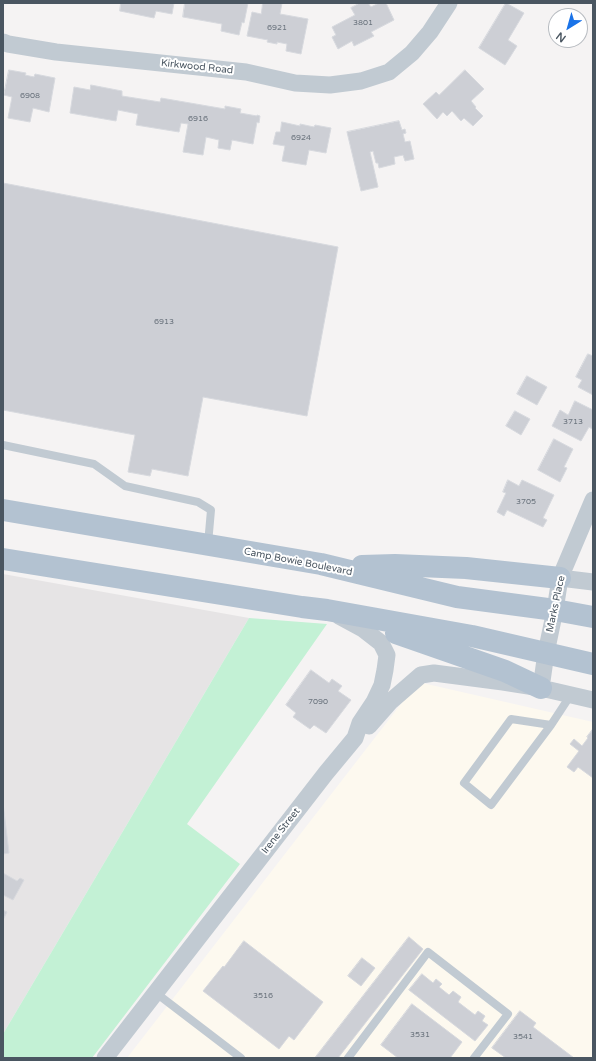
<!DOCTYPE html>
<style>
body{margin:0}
#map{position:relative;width:596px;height:1061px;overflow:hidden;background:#f5f3f3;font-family:"Varela Round",sans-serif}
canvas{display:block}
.frame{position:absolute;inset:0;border:4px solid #4a5661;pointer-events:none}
.north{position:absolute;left:548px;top:8px;width:40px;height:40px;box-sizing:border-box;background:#fff;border:1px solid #b7bbc0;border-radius:50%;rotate:217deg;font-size:11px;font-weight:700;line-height:16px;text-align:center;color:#4a5661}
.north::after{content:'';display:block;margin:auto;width:14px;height:18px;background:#1a73e8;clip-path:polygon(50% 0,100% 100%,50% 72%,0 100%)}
</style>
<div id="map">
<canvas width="596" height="1061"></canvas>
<div class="frame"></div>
<div class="north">N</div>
</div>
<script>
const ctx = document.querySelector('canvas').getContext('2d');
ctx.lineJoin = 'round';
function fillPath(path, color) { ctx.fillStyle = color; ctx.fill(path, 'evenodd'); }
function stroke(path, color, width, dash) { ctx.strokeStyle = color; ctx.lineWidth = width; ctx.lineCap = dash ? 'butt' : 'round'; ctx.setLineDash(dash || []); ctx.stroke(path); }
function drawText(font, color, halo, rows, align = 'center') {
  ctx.font = font + ' "Varela Round",sans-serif'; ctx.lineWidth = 4; ctx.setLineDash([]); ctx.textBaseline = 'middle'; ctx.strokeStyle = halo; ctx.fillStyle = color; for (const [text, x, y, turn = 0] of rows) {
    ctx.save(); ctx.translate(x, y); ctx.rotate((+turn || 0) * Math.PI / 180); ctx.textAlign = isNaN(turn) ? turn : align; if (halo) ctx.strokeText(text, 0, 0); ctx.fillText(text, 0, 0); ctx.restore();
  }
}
const commercial = new Path2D(`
 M418 682 593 722V1058H127Z`);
const education = new Path2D(`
 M3 574 249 618 3 1034Z`);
const green = new Path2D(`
 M249 618 327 624 187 824 240 864 92 1058H3V1034Z`);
const building = new Path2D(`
 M121 3H174L172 14 156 11 154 18 120 11Z
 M185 3H248L244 23 242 22 239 35 221 31 222 24 183 17Z
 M263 3H282L280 14 308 19 301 54 286 51 287 44 277 42V44L267 42 268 40 247 36 252 12 261 14Z
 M360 3H368L371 7 379 3H386L394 20 371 32 374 36 354 46 352 41 338 49 332 37 336 35 332 27 355 15 351 8Z
 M506 3 524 13 508 40 517 46 505 65 479 48Z
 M9 70 26 73 25 75 34 77 35 74 55 78 49 112 33 108 30 122 8 118 12 97 4 95Z
 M465 70 484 89 471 101 476 107 475 108 483 116 473 126 464 118 461 121 452 111 447 116 443 112 437 119 423 104 436 92 439 95Z
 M91 85 122 91V96L160 102 161 98 225 109V106L241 109 240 113 257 116V115L260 116 259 123 257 122 253 144 232 140 230 150 218 148 219 140 206 137 203 155 183 152 188 124 181 123 179 132 136 125 138 114 118 110 116 121 70 113 74 87 90 90Z
 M399 121 402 130 405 129 406 133 403 134 405 142 410 141 414 159 405 161 403 155 394 157 395 164 379 168 378 163H376L373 151 370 152 378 187 361 191 347 132Z
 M282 122 300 126V124L314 127 315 125 331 128 326 153 309 150 306 165 282 161 285 146 273 144 276 132H280Z
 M3 183 338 247 307 416 203 397 188 476 152 469 150 476 128 472 135 435 3 410Z
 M588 354 593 356V395L578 387 582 380 576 377Z
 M527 376 547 387 537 405 517 394Z
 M575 401 593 410V426L592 429 589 427 581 441 552 426 560 410 568 415Z
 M515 411 530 419 521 435 506 426Z
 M554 439 573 449 564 467 567 468 560 482 538 470Z
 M508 480 519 486 522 480 554 495 543 518 547 520 543 527 507 510 504 516 497 512 506 493 503 492Z
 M311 670 329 683 332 679 342 686 338 691 351 700 326 733 314 725 310 729 293 717 296 713 286 705Z
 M593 729V778L578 767 574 772 567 767 579 751 570 744 574 739 582 746 588 738 587 737Z
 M3 803 9 853 3 854Z
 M3 873 17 881 20 878 24 880 13 900 3 895Z
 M3 910 7 912 3 920Z
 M409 937 423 949 338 1058H315Z
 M244 941 323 1002 294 1040 289 1036 279 1049 203 991 223 966 224 967Z
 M362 958 375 968 361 986 348 976Z
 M422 974 433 983 436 979 442 984 439 987 449 995 453 991 461 997 458 1002 475 1015 478 1011 485 1016 482 1021 488 1025 475 1041 409 990Z
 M412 1004 462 1042 450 1058H398L381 1045Z
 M520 1011 536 1023 533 1027 574 1058H506L492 1048Z`);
const lane = new Path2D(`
 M3 445 94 464 125 486 198 502 211 510 208 544
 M551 725 511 719 464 783 491 805 551 725 570 696
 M156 993 241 1058
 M348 1058 428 952 508 1014 474 1058`);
const street = new Path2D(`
 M3 42 8 44 56 52 246 72 295 83 330 85 361 81 389 72 412 53 430 32 449 3
 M560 578 593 582
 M541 688 546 653 555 610 560 578 593 500
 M369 726 391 701 421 675 434 673 503 682 541 688 593 700
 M105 1058 326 773 355 738 360 723 374 702 382 685 385 670 387 655 381 643 363 629 339 616`);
const primary = new Path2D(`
 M3 510 321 564 457 597 555 610 593 617
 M3 559 302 607 327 610 472 636 593 664
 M362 566 395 565 466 568 560 578
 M396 633 505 671 541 688`);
const numberNames = [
 ["3801",363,23],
 ["6921",277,28],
 ["6908",30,96],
 ["6916",198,119],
 ["6924",301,138],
 ["6913",164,322],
 ["3713",573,422],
 ["3705",526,502],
 ["7090",318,702],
 ["3516",263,996],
 ["3531",420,1035],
 ["3541",523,1037]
];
const streetNames = [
 ["Kirkwood Road",197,67,6],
 ["Camp Bowie Boulevard",298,562,11],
 ["Marks Place",556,604,-78],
 ["Irene Street",281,831,-52]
];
fillPath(commercial, '#fdf9ef');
fillPath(education, '#e6e4e5');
fillPath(green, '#c3f1d5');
fillPath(building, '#cdcfd5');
stroke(building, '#d7d9de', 1);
stroke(lane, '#c1cad2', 8);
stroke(street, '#c1cad2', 17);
stroke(primary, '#b3c2d1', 22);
drawText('8px', '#6b747e', null, numberNames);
drawText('10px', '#4a5661', '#fff', streetNames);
</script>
